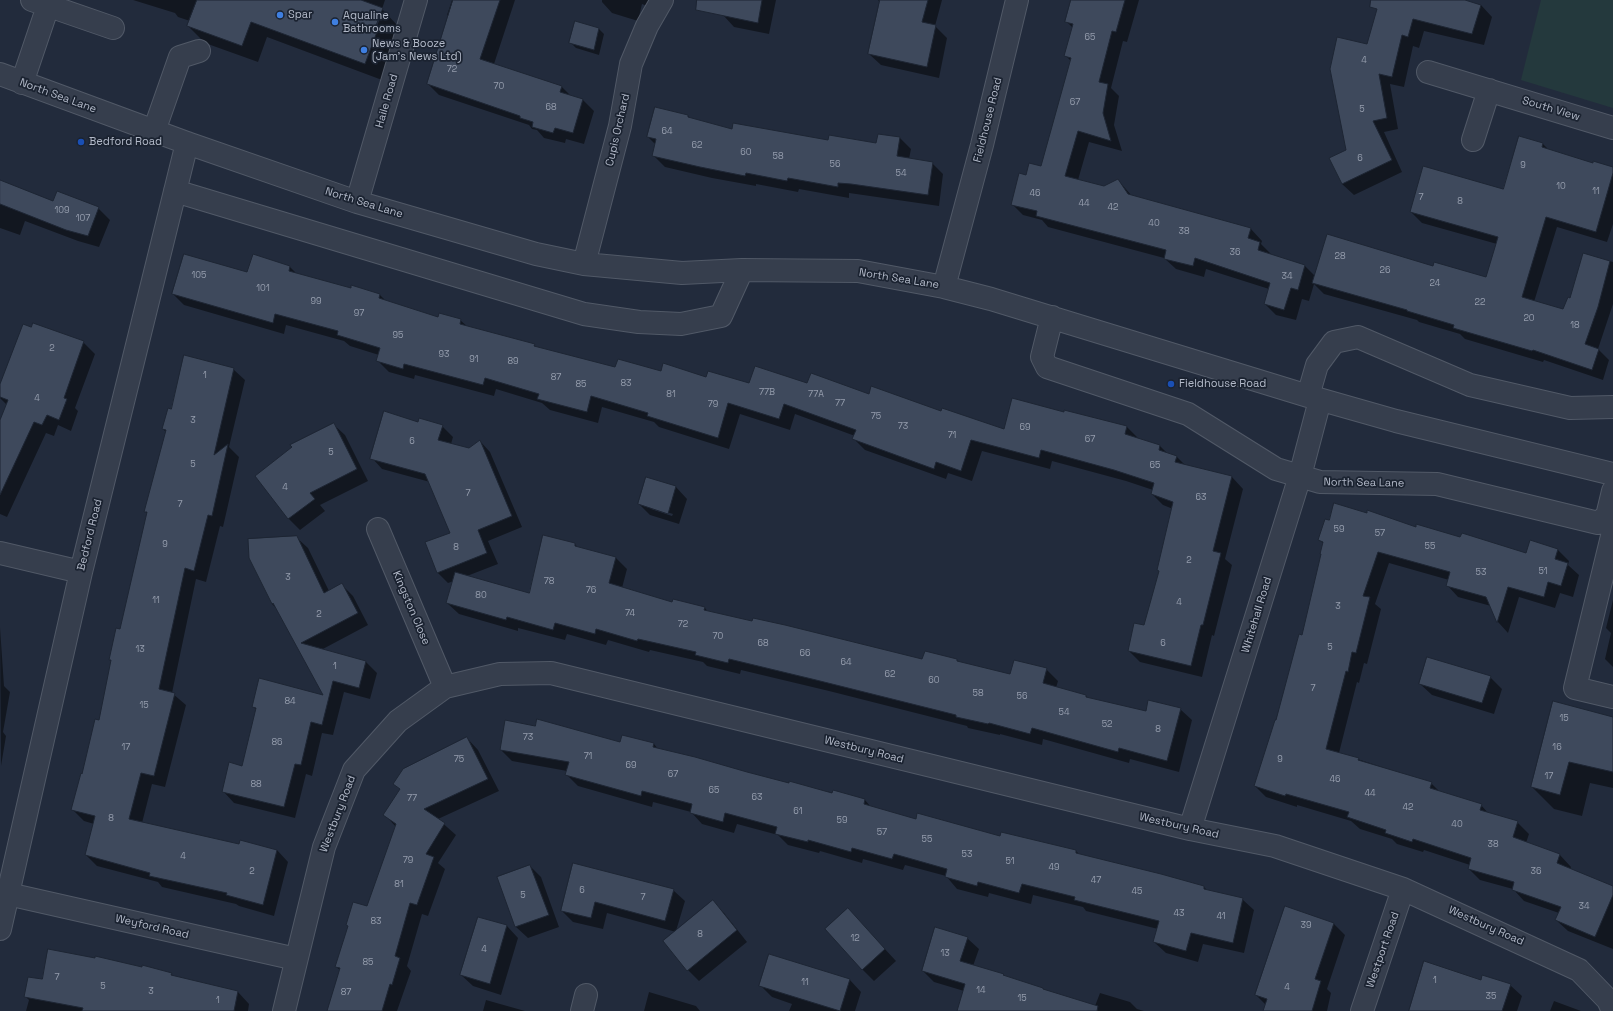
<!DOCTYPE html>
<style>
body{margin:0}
canvas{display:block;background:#222b3c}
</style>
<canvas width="1613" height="1011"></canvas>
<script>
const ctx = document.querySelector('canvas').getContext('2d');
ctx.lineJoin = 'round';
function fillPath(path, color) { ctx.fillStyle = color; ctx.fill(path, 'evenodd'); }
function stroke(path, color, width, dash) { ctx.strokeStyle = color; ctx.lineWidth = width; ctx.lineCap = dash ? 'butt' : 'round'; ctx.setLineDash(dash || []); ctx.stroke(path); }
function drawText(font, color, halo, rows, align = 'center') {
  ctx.font = font + ' "Space Grotesk",sans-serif'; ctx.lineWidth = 3.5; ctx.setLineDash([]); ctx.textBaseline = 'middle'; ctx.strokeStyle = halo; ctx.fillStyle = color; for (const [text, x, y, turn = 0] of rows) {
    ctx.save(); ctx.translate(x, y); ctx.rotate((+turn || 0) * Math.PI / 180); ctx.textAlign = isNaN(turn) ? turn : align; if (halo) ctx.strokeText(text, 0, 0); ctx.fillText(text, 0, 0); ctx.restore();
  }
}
const green = new Path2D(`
 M1541 0H1613V108L1521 80Z`);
const shadow = new Path2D(`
 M133 0H385L382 9 398 26 392 43 394 46 382 80 267 37 258 62 205 43 188 26 190 21 178 17 175 13ZM380 12 382 14 374 33 373 32Z
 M452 0H515L494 64 561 86 571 96 582 99 594 111 584 144 566 139 565 143 544 138 537 130 532 129 529 125 439 95 428 84 449 17 447 15Z
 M602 0H649L647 6 642 4 638 21 612 13 602 2Z
 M726 0H776L769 34 734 27 723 15Z
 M878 0H942L935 26 947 38 939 78 881 65 869 54 880 2Z
 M1072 0H1139L1127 42 1123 41 1111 88 1119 96 1114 125 1122 151 1089 142 1078 180 1104 187 1118 180 1132 196 1251 229 1262 241 1261 244 1271 254 1270 255 1305 266 1315 276 1433 267 1487 279 1497 244 1422 223 1411 212 1504 190 1543 144 1549 150 1594 164 1613 168V224L1607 242 1557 227 1534 302 1564 311 1571 300 1584 254 1613 262V304L1598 349 1609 360 1603 380 1544 360 1543 362 1465 339 1460 334 1419 322 1417 320 1324 294 1314 284 1309 301 1302 299 1296 320 1276 315 1265 304 1269 289 1206 269 1204 277 1176 269 1164 258 1048 227 1042 220 1023 215 1012 204 1026 176 1041 168 1071 61 1065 55 1073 28 1066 21Z
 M1380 0H1461L1481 5 1492 17 1484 45 1424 31 1419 48 1413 46 1404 87 1390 84 1398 129 1384 132 1402 172 1354 195 1342 184 1347 151 1368 45Z
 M599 29 604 34 599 55 576 48 571 43Z
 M688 116 691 119 733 130 829 141 877 145 900 138 911 149 909 159 932 163 943 174 939 206 863 195 849 193V198L799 189 798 192 756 184V186L712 178 665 167 653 155 656 145 648 137Z
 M0 181 54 202 98 208 110 220 99 247 78 241 25 221 20 235 0 228Z
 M290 267 298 275 351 289 380 295 386 301 439 318 460 320 468 327 534 345 538 348 616 369 662 372 750 385 808 384 869 395 941 412 1004 430 1064 413 1127 427 1139 439 1160 446 1168 454 1177 457 1185 465 1232 477 1243 489 1225 559 1232 565 1214 636 1212 635 1202 677 1140 662 1129 651 1145 626 1160 572 1173 509 1163 505 1152 494 1153 490 1126 481 1052 461 1050 469 982 451 972 481 948 473 946 479 865 450 854 439 855 436 795 414 790 430 740 414 729 449 659 427 654 422 602 407 598 423 550 410 542 403 496 389 494 396 415 375 414 379 389 372 377 360 379 355 350 346 344 341 286 325 284 334 184 305 173 294 248 273Z
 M83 342 95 354 75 408 78 411 71 431 58 425 54 436 46 433 7 517 0 514V442L7 405 0 398V386Z
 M233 369 245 380 229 447 239 457 223 527 220 526 206 582 196 579 172 693 186 705 165 787 152 784 142 823 240 845 277 850 288 862 274 916 239 906 236 904 162 887 158 882 97 866 86 855 94 824 84 821 72 809 99 721 112 662 110 659 121 630 147 514 145 511 166 432 163 429 171 410Z
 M419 423 442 426 453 437 451 444 469 449 480 441 490 452 522 527 488 541 498 564 467 576 530 594 575 544 578 548 616 558 627 569 622 588 673 603 674 601 705 608 709 613 923 661 956 660 959 662 1011 675 1046 669 1058 681 1056 688 1086 696 1088 698 1146 712 1180 709 1192 720 1179 772 1130 759 1129 763 1043 739 1042 745 1000 734V735L968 728 967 726 829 691 741 670 740 674 707 666 703 662 650 650 649 652 608 640 606 645 567 634 565 640 518 628V631L459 614 447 603 454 581 448 583 437 572 451 533 430 482 382 469 372 458Z
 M333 424 345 435 368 481 320 505 325 511 300 530 289 519 256 476Z
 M647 478 676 487 687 499 679 524 650 515 639 504ZM651 507 673 514 672 516 651 509Z
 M1416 528 1527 554 1531 542 1558 550 1569 561 1568 565 1579 575 1573 597 1560 593 1555 608 1519 597 1508 633 1498 622 1491 606 1458 597 1447 585 1449 580 1389 563 1375 604 1381 609 1367 664 1364 663 1359 683 1357 682 1339 753 1431 783 1440 792 1481 805 1490 815 1517 822 1529 834 1526 843 1560 855 1571 867 1570 869 1613 887V949L1568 931 1556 920 1559 913 1524 901 1513 889 1480 880 1469 869 1470 865 1424 850 1423 852 1397 844 1392 839 1360 829 1351 821 1297 805V807L1266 797 1255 786 1302 636 1324 544 1319 540Z
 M296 537 308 548 329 591 342 585 353 596 368 625 321 650 366 662 377 673 370 699 344 692 333 735 322 733 312 776 306 774 295 818 234 803 223 791 243 767 256 710 253 706 325 697 277 609 272 604 250 558Z
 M1613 600V667L1605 659 1611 633 1606 628Z
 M0 627 4 686 10 692 3 732 6 736 1 766Z
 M1490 677 1502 689 1494 714 1432 695 1420 684Z
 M1613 718V788L1590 783 1582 816 1554 809 1532 787Z
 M623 736 654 744 659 750 746 773 865 800 871 807 916 820 1076 851 1080 855 1204 887 1207 890 1242 899 1254 910 1244 953 1203 944 1198 962 1166 953 1154 942 1158 929 1086 911 1083 907 1033 895 1031 904 989 893 988 897 957 889 946 876 905 865 903 870 863 859 862 863 820 851 819 853 788 845 778 835 737 824 734 833 702 824 691 812 653 802 652 807 578 786 566 774 567 771 512 761 501 750 621 744Z
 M467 738 478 750 499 791 438 819 456 835 438 863 445 869 428 916 422 914 407 966 411 971 397 1011H328L340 970 336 967 349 927 347 925 368 908 396 827 385 815 401 790 395 784Z
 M573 864 673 890 685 901 676 931 713 902 724 913 747 942 699 981 688 970 676 932 607 913 603 929 573 922 562 911Z
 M530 866 541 877 559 927 528 938 516 927 498 878Z
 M478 918 507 926 518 938 501 995 473 986 461 975Z
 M859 921 896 961 874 981 862 969Z
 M1334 924 1345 935 1327 989 1331 993 1327 1011H1264L1266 1005 1256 995Z
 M967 938 979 949 973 966 1095 1006 1100 993 1130 1002 1137 1009 1144 1011H962L964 991 934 982 923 971Z
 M171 974 174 976 238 992 249 1004 248 1011H26L29 1000 25 996 43 980Z
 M850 980 861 992 855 1011H789L792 1004 772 997 761 986Z
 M1482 981 1510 985 1522 996 1517 1011H1409Z
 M649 992 696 1006 700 1011H644Z
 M486 1000 525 1011H483Z
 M1554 1001 1581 1011H1550Z`);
const building = new Path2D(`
 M197 0H361L383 8 375 28 378 29 365 64 251 22 242 46 187 26Z
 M453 0H500L480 59 562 86 560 92 583 99 573 133 555 128 553 133 532 127 533 122 520 118V116L427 84Z
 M697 0H762L758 23 696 10Z
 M880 0H928L922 22 936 25 927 67 868 54Z
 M1071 0H1125L1116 32 1112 31 1099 82 1108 84 1103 113 1111 141 1078 131 1065 176 1104 186 1118 179 1128 194 1251 228 1248 238 1260 242 1258 250 1305 265 1298 290 1291 288 1284 310 1264 304 1270 283 1195 258 1193 266 1164 259 1166 250 1036 216 1037 211 1011 205 1019 173 1026 175 1029 163 1041 166 1071 58 1064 56 1073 24 1065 22Z
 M1371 0H1465L1481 5 1472 34 1413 19 1408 37 1402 35 1392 77 1379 74 1387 118 1373 121 1392 160 1342 184 1329 158 1346 150 1330 69 1337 37 1367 44 1377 9 1370 7Z
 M575 21 599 28 594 50 569 43Z
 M655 107 688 115V117L732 129 733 123 828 140 829 135 876 143 878 134 900 137 897 156 933 162 928 195 851 184 838 183V187L788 178 787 181 746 173 745 176 700 167 652 156 656 139 647 137Z
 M1519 136 1543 143 1542 147 1593 163V161L1613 167V173L1596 232 1546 217 1522 297 1563 309 1568 297 1570 298 1583 253 1610 261 1598 307 1585 344 1599 349 1592 370 1533 350 1532 351 1453 328 1454 325 1407 311V310L1312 283 1327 234 1433 266 1434 262 1486 277 1498 237 1410 212 1423 166 1503 189Z
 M0 180 53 201 57 191 99 207 88 236 66 230 0 204Z
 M184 254 247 272 253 254 290 266 289 271 351 288V285L380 294 379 298 438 317 439 313 461 319 460 324 535 344 534 346 615 367 618 359 661 371 663 363 706 377 708 371 749 383 755 366 807 383 811 373 869 394 871 386 941 411 942 408 1004 429 1012 398 1064 412V410L1127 426 1125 434 1160 445 1159 450 1177 456 1175 462 1232 476 1213 551 1221 553 1203 625H1201L1191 666 1128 651 1134 623 1144 625 1159 571 1157 570 1173 502 1151 494 1154 483 1114 470 1041 450 1039 458 971 440 961 471 936 462 934 469 852 439 856 430 784 404 779 419 728 403 718 438 647 416 648 413 591 396 587 412 537 399 539 394 485 378 483 385 404 364 403 369 376 361 380 348 337 335 338 331 275 314 273 323 172 294Z
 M33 323 84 341 64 398 67 399 59 420 47 415 42 425 34 422 0 495V420L8 400 0 397V384L23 324 31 327Z
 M184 355 234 368 214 455 228 444 212 516 208 515 194 571 185 568 159 689 175 693 154 776 141 773 129 819 239 844 240 840 277 850 263 905 226 895 227 893 149 876 150 873 85 855 95 816 71 810 81 773 82 774 95 719 99 720 111 660H109L116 628 120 629 147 512H144L166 430 162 429 168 408 171 409Z
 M384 411 418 422 419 418 443 425 438 440 469 448 480 440 512 516 478 530 487 553 437 573 425 542 450 533 425 474 370 459Z
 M334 423 357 469 310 493 315 499 288 519 255 476 292 447 290 445Z
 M646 477 676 486 668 514 638 504Z
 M1334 503 1367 513V510L1416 527V524L1460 537 1462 533 1526 553 1530 540 1558 549 1555 559 1568 563 1561 586 1548 582 1544 597 1508 587 1497 623 1486 597 1446 586 1450 572 1378 552 1363 596 1370 597 1356 653 1352 652 1348 672 1346 671 1326 749 1359 758 1358 760 1432 782 1430 788 1482 804 1480 810 1518 821 1513 837 1560 854 1557 863 1613 886V895L1595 937 1555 920 1561 907 1512 890 1514 882 1468 869 1471 858 1413 839 1412 842 1385 833 1386 830 1347 817 1349 812 1286 794 1285 796 1254 786 1275 720H1276L1299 634 1302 635 1321 554H1320L1323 542 1318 540 1325 519 1329 520Z
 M543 535 575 543V546L616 557 609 583 672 602 673 599 705 607 704 610 752 621 753 618 785 625 922 659 925 651 957 659V661L1010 674 1014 660 1047 668 1043 683 1086 695V697L1146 711 1148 700 1181 708 1167 761 1119 748 1118 752 1032 728 1030 734 989 723 988 724 956 717V715L816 680 729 659 728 663 695 655 696 652 638 639 637 641 596 629 595 634 555 623 553 630 507 617 506 620 446 603 455 572 529 593Z
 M297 536 324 593 342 583 358 613 301 643 366 661 359 688 333 681 322 725 311 722 301 765 295 764 284 807 222 792 229 762 242 766 256 708 252 707 259 678 323 695 273 603 272 604 249 558 248 539Z
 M1427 657 1491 676 1482 703 1419 684Z
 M1553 701 1613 717V772L1569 762 1560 795 1531 787Z
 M537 719 620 742 622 735 654 743 653 747 695 757 747 772 789 783V781L832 793 833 790 865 799 864 804 916 819 917 813 1000 836 1001 832 1076 850V853L1161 874 1204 886V889L1243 898 1233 943 1191 933 1186 951 1153 942 1159 921 1074 900 1075 897 1022 884 1019 893 978 882 977 886 945 877 947 869 894 854 892 859 852 848 851 852 808 840V842L775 834 777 827 725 813 723 822 690 813 692 804 642 791 641 796 565 775 569 762 500 750 505 720 535 726Z
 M467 737 488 779 424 809 445 823 426 854 434 857 417 905 410 903 395 956 400 958 392 985 390 984 382 1011H327L340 968 335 967 348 926 346 925 353 902 367 906 396 824 383 815 400 789 393 784 403 769Z
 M573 863 674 889 665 921 595 902 591 918 561 911Z
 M530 865 549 915 515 927 497 877Z
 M713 900 737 930 687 971 663 941Z
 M1285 906 1334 923 1315 979 1321 981 1312 1011H1263L1267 999 1255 995Z
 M848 908 885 949 862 970 825 929Z
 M478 917 507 925 490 984 460 975Z
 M935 927 968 937 960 961 1004 974 1003 975 1043 988V989L1098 1006 1097 1011H957L965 984 922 971Z
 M48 949 95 958V956L142 967V965L172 973 171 975 238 991 234 1011H82L83 1008 24 997 28 977 42 979Z
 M769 954 850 979 840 1011 759 986Z
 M1424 961 1481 980 1482 975 1511 984 1502 1011H1409Z`);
const minor = new Path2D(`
 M32 0 113 28
 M1428 72 1613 128
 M0 74 187 143 357 202 536 254 584 264 682 273 742 270 858 271 944 287 991 299 1308 396 1396 421 1613 474
 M22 83 48 6
 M154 131 180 57 199 51
 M1473 140 1489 90
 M175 191 584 314 639 322 681 324 721 316 742 270
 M357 202 416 0
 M584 264 620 126 631 64 647 26 662 0
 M944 287 982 145 1017 0
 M1052 317 1042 357 1047 367 1188 414 1276 469 1320 482 1437 484 1598 523 1607 516 1613 491
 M1308 396 1317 365 1334 342 1358 337 1470 385 1570 408 1613 407
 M378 529 445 687
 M1613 532 1575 688 1613 697
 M0 553 81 572
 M1190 829 1300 476 1320 400
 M8 894 296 959
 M0 929 81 572 187 143
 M284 1011 324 847 354 770 398 721 445 687 500 674 551 673 1190 829 1275 846 1403 889 1579 970 1608 1000 1613 1011
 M582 1011 586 995
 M1362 1011 1403 889`);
const markers = [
 [280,15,4,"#3f7fe0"],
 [335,22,4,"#3f7fe0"],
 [364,50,4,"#3f7fe0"],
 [81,142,4,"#1a4fb4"],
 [1171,384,4,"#1a4fb4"]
];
const numberNames = [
 ["65",1090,38],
 ["4",1364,61],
 ["72",452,70],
 ["70",499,87],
 ["67",1075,103],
 ["68",551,108],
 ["5",1362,110],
 ["64",667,132],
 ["62",697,146],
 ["60",746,153],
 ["58",778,157],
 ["6",1360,159],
 ["56",835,165],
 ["9",1523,166],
 ["54",901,174],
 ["10",1561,187],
 ["11",1596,192],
 ["46",1035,194],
 ["7",1421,198],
 ["8",1460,202],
 ["44",1084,204],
 ["42",1113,208],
 ["109",62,211],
 ["107",83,219],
 ["40",1154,224],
 ["38",1184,232],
 ["36",1235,253],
 ["28",1340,257],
 ["26",1385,271],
 ["105",199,276],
 ["34",1287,277],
 ["24",1435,284],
 ["101",263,289],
 ["99",316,302],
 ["22",1480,303],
 ["97",359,314],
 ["20",1529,319],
 ["18",1575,326],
 ["95",398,336],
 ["2",52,349],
 ["93",444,355],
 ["91",474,360],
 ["89",513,362],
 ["1",205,376],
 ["87",556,378],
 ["83",626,384],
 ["85",581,385],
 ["77B",767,393],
 ["81",671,395],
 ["77A",816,395],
 ["4",37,399],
 ["77",840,404],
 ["79",713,405],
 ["75",876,417],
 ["3",193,421],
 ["73",903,427],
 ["69",1025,428],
 ["71",952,436],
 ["67",1090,440],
 ["6",412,442],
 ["5",331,453],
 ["5",193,465],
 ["65",1155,466],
 ["4",285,488],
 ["7",468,494],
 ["63",1201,498],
 ["7",180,505],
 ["59",1339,530],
 ["57",1380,534],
 ["9",165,545],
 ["55",1430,547],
 ["8",456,548],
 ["2",1189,561],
 ["51",1543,572],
 ["53",1481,573],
 ["3",288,578],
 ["78",549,582],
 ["76",591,591],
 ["80",481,596],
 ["11",156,601],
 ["4",1179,603],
 ["3",1338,607],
 ["74",630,614],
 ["2",319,615],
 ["72",683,625],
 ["70",718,637],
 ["68",763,644],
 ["6",1163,644],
 ["5",1330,648],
 ["13",140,650],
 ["66",805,654],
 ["64",846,663],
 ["1",335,667],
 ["62",890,675],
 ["60",934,681],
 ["7",1313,689],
 ["58",978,694],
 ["56",1022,697],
 ["84",290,702],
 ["15",144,706],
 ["54",1064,713],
 ["15",1564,719],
 ["52",1107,725],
 ["8",1158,730],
 ["73",528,738],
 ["86",277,743],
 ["17",126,748],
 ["16",1557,748],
 ["71",588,757],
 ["75",459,760],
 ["9",1280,760],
 ["69",631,766],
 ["67",673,775],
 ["17",1549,777],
 ["46",1335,780],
 ["88",256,785],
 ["65",714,791],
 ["44",1370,794],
 ["63",757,798],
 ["77",412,799],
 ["42",1408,808],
 ["61",798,812],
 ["8",111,819],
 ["59",842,821],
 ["40",1457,825],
 ["57",882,833],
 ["55",927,840],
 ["38",1493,845],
 ["53",967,855],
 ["4",183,857],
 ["79",408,861],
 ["51",1010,862],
 ["49",1054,868],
 ["2",252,872],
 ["36",1536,872],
 ["47",1096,881],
 ["81",399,885],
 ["6",582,891],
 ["45",1137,892],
 ["5",523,896],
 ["7",643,898],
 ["34",1584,907],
 ["43",1179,914],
 ["41",1221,917],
 ["83",376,922],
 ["39",1306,926],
 ["8",700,935],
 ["12",855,939],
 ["4",484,950],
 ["13",945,954],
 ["85",368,963],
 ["7",57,978],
 ["1",1435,981],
 ["11",805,983],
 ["5",103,987],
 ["4",1287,988],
 ["14",981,991],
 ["3",151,992],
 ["87",346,993],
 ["35",1491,997],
 ["15",1022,999],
 ["1",218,1001]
];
const poiNames = [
 ["Spar",288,15],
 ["Aqualine",343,16],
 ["Bathrooms",343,29],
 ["News & Booze",372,44],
 ["(Jam's News Ltd)",372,57],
 ["Bedford Road",89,142],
 ["Fieldhouse Road",1179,384]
];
const streetNames = [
 ["North Sea Lane",58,96,20],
 ["Haile Road",387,101,-74],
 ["South View",1551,109,17],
 ["Fieldhouse Road",988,120,-76],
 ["Cupis Orchard",618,130,-77],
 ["North Sea Lane",364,203,17],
 ["North Sea Lane",899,279,9],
 ["North Sea Lane",1364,483,1],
 ["Bedford Road",90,535,-76],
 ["Kingston Close",411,608,67],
 ["Whitehall Road",1257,615,-73],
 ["Westbury Road",864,750,14],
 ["Westbury Road",338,814,-69],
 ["Westbury Road",1179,826,13],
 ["Westbury Road",1486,926,24],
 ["Weyford Road",152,927,13],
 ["Westport Road",1383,950,-71]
];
fillPath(green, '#24393d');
fillPath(shadow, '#0007');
fillPath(building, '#3e495c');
stroke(building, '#1d2533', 1);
stroke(minor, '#515967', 24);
stroke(minor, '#363e4d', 22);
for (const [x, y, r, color] of markers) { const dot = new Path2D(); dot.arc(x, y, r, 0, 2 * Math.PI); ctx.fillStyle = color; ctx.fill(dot); stroke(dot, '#1b2331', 1.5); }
drawText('9px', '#959dad', null, numberNames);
drawText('11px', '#b2b9c8', '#1b2331', poiNames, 'left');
drawText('11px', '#b2b9c8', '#1b2331', streetNames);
</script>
